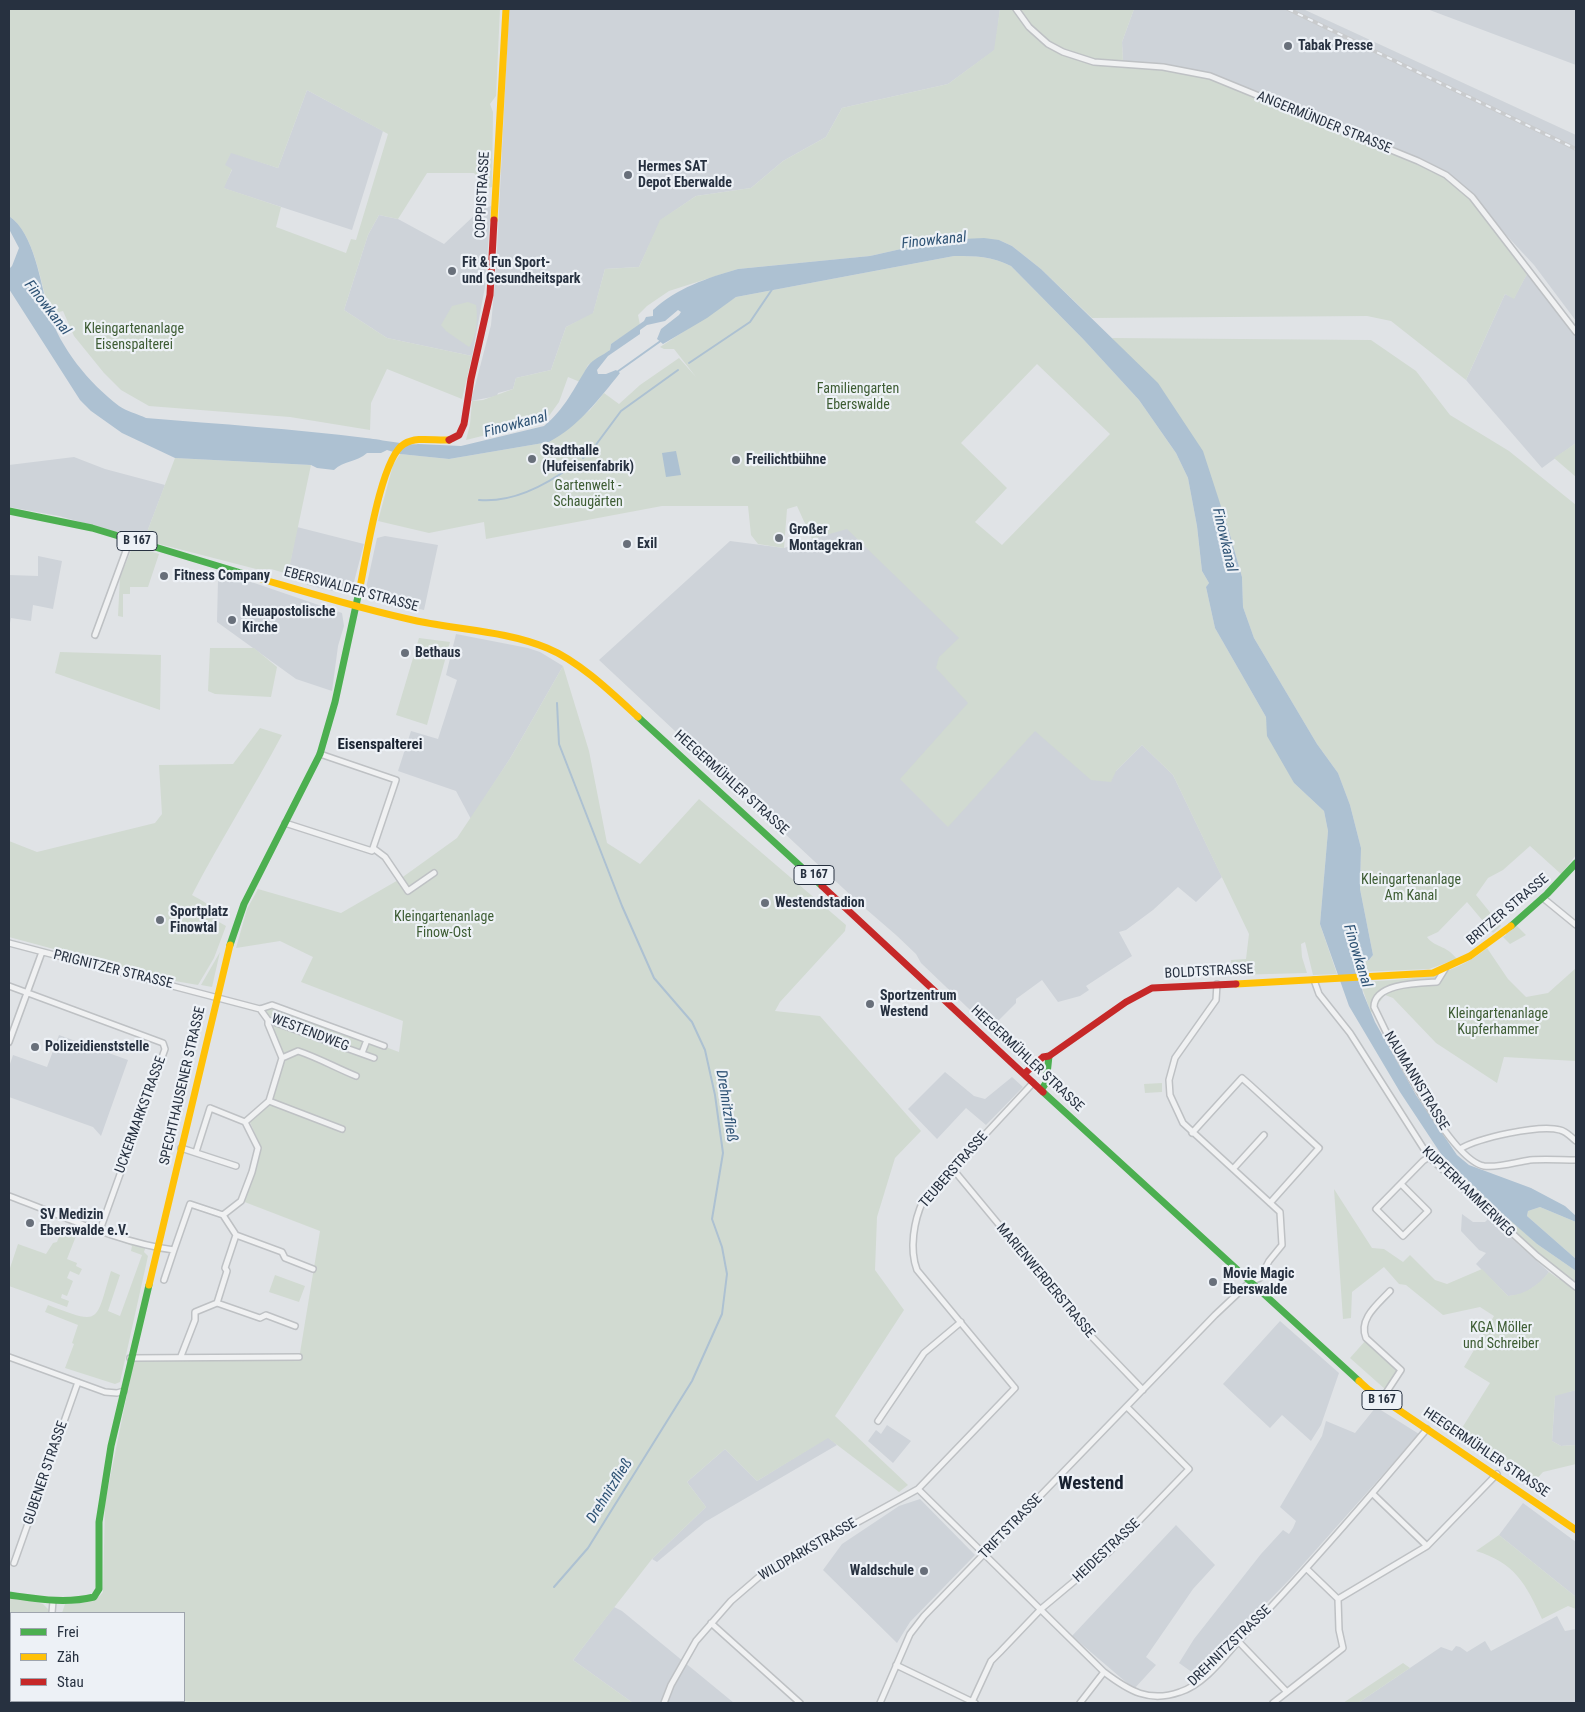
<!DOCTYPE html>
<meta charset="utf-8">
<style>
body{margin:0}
#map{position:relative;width:1585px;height:1712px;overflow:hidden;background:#e0e3e6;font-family:"Roboto Condensed",sans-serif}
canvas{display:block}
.frame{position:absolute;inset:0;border:10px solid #273140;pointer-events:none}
.legend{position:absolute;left:10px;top:1612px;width:175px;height:90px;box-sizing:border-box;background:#edf1f6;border:1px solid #9ea4ad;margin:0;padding:6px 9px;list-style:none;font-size:15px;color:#273140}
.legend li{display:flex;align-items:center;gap:10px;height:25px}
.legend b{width:25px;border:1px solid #9ea4ad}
</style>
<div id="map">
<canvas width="1585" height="1712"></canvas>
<div class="frame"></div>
<ul class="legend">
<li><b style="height:6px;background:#4caf50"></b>Frei</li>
<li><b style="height:6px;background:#ffc107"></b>Zäh</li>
<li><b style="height:6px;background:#c62828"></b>Stau</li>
</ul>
</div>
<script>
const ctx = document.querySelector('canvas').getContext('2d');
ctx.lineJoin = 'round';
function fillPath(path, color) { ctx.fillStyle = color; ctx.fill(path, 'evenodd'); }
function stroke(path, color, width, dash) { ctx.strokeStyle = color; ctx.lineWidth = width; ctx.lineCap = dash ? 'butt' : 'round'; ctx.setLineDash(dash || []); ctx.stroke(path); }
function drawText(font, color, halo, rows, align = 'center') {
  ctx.font = font + ' "Roboto Condensed",sans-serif'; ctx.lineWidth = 4.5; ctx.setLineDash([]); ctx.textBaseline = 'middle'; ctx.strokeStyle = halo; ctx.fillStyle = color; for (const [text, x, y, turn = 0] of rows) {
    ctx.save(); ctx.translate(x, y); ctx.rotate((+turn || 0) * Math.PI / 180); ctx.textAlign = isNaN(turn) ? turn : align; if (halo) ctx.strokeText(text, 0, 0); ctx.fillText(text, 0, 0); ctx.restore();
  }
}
const built = new Path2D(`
 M509 9H1000L995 50 948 84 842 108 826 137 783 161 751 188 696 196 661 220 639 267 605 269 593 314 566 327 551 370 516 378 513 389 498 393 497 396 471 401 491 325 496 271Z
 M1134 9H1303L1576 135V321L1534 265 1483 210 1123 63 1122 42Z
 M1427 9H1576V65Z
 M307 90 383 131 352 230 223 188 232 170 224 165 231 152 278 168Z
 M491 206 485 287 472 356 387 338 344 310 368 235 379 215 398 219 444 244 480 210Z
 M1528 272 1576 336V443L1542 468 1466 380 1505 294 1514 298Z
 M74 457 105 469 165 485 144 540 59 516 9 507V465Z
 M297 527 364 544 351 593H341L308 585 288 574Z
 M847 528 1098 769 1116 771 1142 745 1173 775 1222 877 1196 902 1178 887 1153 910 1126 930 1119 932 1132 956 1086 986 1089 990 1080 996 1058 1002 1042 980 1016 999V1003L990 1029 921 963 916 954 896 935 859 903 599 660 730 541 784 548Z
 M385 536 438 545 424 610 368 597 366 588 377 538Z
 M38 556 62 561 53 609 33 605 31 621 11 618 9 628V575L38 576Z
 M228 574 342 613 344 626 338 646 332 691 296 679 217 622 218 579Z
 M456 634 528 648 540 652 563 666 511 757 471 819 456 791 398 771 411 731 438 739 457 680 446 675Z
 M59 1035 128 1060 101 1136 93 1127 9 1097V1067L13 1055 47 1067Z
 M945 1072 974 1096 985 1099 1012 1077 1023 1087 986 1125 966 1108 937 1139 908 1109Z
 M1462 1214 1473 1222H1485L1489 1218 1549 1272 1541 1282 1522 1295 1508 1296 1476 1264 1486 1253 1479 1250 1461 1231Z
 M1280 1321 1339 1373 1321 1425 1311 1441 1282 1415 1270 1428 1223 1384Z
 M1576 1390V1445L1561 1446 1552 1441 1555 1395Z
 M1376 1407 1419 1434 1290 1579 1196 1675 1179 1663 1194 1639 1261 1554 1283 1530 1289 1534 1293 1528 1296 1521 1280 1507 1322 1436 1326 1421 1355 1433Z
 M887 1425 911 1441 893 1463 868 1441 876 1430 881 1434Z
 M828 1437 837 1445 705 1522 657 1562 652 1559 706 1507 687 1482 725 1449 757 1481Z
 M920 1499 975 1555 910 1622 897 1643 823 1570 842 1544 899 1506Z
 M1523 1503 1576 1542V1597L1499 1535Z
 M1176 1525 1215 1565 1193 1589 1146 1657 1156 1665 1134 1689 1072 1636Z
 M614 1607 622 1611 734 1703H633L573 1660Z
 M1557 1616 1565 1631 1576 1629V1703H1358L1441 1647 1452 1651 1456 1646 1460 1647 1467 1652 1485 1641 1491 1651Z`);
const green = new Path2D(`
 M9 9H500L496 96 490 104 493 112 492 187 488 188 474 173H427L398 219 379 215 368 235 344 310 387 338 472 356 462 399 387 369 371 403 370 430 290 417 149 406 121 390 104 373 74 336 63 311 50 314C41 285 35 234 9 216ZM307 90 388 134 356 240 351 239 346 253 276 227 281 207 224 188 232 169 225 165 231 153 278 168Z
 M1000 9H1134L1122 42 1123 63 1210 76 1430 166 1472 197 1528 272 1514 299 1505 294 1466 380 1391 321 1367 316 1092 318 1041 269 1012 246 999 240H941L870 256 738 269 669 291 647 306 638 315 640 325 611 344 610 350 588 365 580 382 568 377 559 402 546 420 466 440 470 424 472 401 483 400 513 389 516 378 551 370 566 327 593 313 605 269 639 267 660 220 696 196 751 188 783 161 826 137 842 108 948 84 994 50Z
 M954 256C976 256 991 256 1011 266L1084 340 1139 400 1176 453 1188 478 1197 526 1202 571 1209 583 1206 587 1215 628 1266 717 1268 731 1294 783 1324 811 1328 831 1320 924 1337 974 1313 975 1305 942 1301 944 1302 957 1307 973 1232 975 1231 960 1246 959 1249 934 1173 775 1142 745 1116 771 1111 782 1091 780 1035 731 948 827 900 779 968 703 936 668 939 657 959 638 847 529 812 539 797 506 787 509 784 548 758 544 751 535 748 506H662L486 539 484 522 429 533 378 521 393 465 400 454 449 459 549 442 590 410 604 393 619 404 640 385 679 358 696 377 674 349H664L660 347 736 297ZM1037 364 1110 434 1002 545 975 522 1007 488 961 443Z
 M468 302 476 305C478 317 477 338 469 347L446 331 441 325 452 306Z
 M1112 338 1371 340 1416 371 1450 415 1509 451 1576 505V855L1561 874 1530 846 1503 870 1488 878 1476 895 1501 926 1493 933 1467 902 1438 932 1427 937C1435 948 1445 944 1457 959L1429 969 1358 972V963L1369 960 1373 955 1360 889 1361 848 1350 805 1338 773 1317 744 1254 638 1243 607 1242 577 1228 528Z
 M1576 443V477L1554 458Z
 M175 458 311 465 288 574 271 569H256L144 540Z
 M133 546 159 554 148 587H130V594H123V617L118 616 120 577Z
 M419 638 450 642 427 725 396 715Z
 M210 648H254L277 667 271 697 215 694 208 691Z
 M60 652 161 655 160 710 55 673Z
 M563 666 589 751 607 843 640 864 699 799 846 925 845 931 780 1002 775 1011 820 1016 921 1131 895 1158 877 1217 875 1270 904 1310 835 1416 908 1485 899 1492 828 1438 757 1481 725 1449 687 1482 706 1507 652 1559 573 1660 633 1703H59V1701H184V1613H62L65 1604C78 1603 95 1604 103 1592L105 1503 134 1360 299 1359 320 1231 242 1201 261 1148 250 1122 272 1098 282 1058 260 1009 272 1005 399 1052 403 1021 301 982 313 957 280 941 236 948 247 909 258 889 341 913 400 879 457 838 511 757Z
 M260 728 282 735C253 789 220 841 192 895 206 903 214 906 219 922L226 926 214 958 198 985 169 980 9 937V841L37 852 155 823 162 814 159 765 233 764Z
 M1516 925 1526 935 1510 944 1503 937 1506 935V932Z
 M1487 948 1508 979 1526 997 1548 993 1576 968V1061L1504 1057 1497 1083 1436 1043 1393 998 1385 995 1371 1013 1360 982C1408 979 1449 980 1487 948Z
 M220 952 212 987 201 985Z
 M1162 1083V1092L1145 1093 1144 1084Z
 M1450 1164 1537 1244 1576 1271V1390L1555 1396 1552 1441 1561 1446 1576 1445V1464L1543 1472 1531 1485 1457 1436 1490 1383 1464 1367 1494 1316 1480 1307 1443 1315 1406 1285 1399 1284 1384 1267 1352 1292 1351 1318 1343 1319 1334 1189 1372 1248 1384 1249 1403 1262 1410 1255 1435 1280 1447 1284 1482 1269 1508 1296C1526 1294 1537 1286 1549 1272L1559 1279 1561 1277 1451 1178 1447 1169Z
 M1540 1207 1576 1222V1259L1527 1216 1528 1211Z
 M66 1227 78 1231 67 1259 77 1263 76 1266 82 1269 79 1275 70 1271 67 1278 73 1281 67 1296 62 1294 61 1298 69 1301 67 1307 9 1286V1271L18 1244 46 1254 53 1243 57 1242 62 1229 65 1230Z
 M113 1235 146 1246 144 1252 148 1256 120 1382 115 1384 65 1368 74 1344 72 1343 78 1325 45 1312 48 1305C101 1325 95 1324 111 1271L120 1275 108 1311 120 1316 142 1255 131 1251 132 1246 112 1238Z
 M275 1275 305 1286 299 1302 269 1292Z
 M1366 1340 1399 1371 1386 1390 1350 1358Z
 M1499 1535 1576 1597V1609L1568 1606 1542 1619C1526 1584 1515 1563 1476 1551Z
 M9 1595 43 1604 49 1610V1613H11V1701H54V1703H9Z
 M1403 1663 1410 1668 1358 1703H1343Z`);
const water = new Path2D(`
 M9 216C35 234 40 283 49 312 60 348 89 383 119 406 126 411 138 414 146 418 220 424 294 429 366 438 377 439 412 446 418 444L461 446 544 426C565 409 574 388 588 366 593 359 603 355 610 350L611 344 644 321 646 317 653 316V310C677 288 707 278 738 269L870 256 941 240 984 238 999 240 1012 246 1041 269 1158 383 1203 451 1228 528 1242 577 1243 607 1254 638 1317 744 1338 773 1350 805 1361 848 1360 889 1373 955 1369 960 1358 963 1357 967 1363 993 1375 1022 1416 1095 1457 1155 1469 1165 1531 1188 1565 1206 1576 1216V1222L1540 1207 1528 1211 1527 1216 1576 1259V1271L1537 1244 1496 1208 1441 1154 1400 1092 1349 1006 1320 924 1328 831 1324 811 1294 783 1267 736 1266 717 1215 628 1206 587 1209 583 1202 571 1197 526 1188 478 1176 453 1139 400 1084 340 1011 266C991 256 976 256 954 256L736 297 707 318 663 344 657 339 661 329 679 315 681 312 678 310 665 321 647 325 640 330V334L608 356 597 370 598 374H606L616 370 620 373C599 399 579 426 549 442L449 459 400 454 387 450 381 453H367C357 462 343 461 334 470L317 468 311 465 175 458 122 433 91 411 80 400 9 289V269L12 266 19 248 9 229Z
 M676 451 681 475 666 477 662 453Z`);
const stream = new Path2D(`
 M689 363 750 322 773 288
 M617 372 662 340
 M583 458 595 446 621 411 678 370
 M479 500C513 503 546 485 572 466
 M554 1587 588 1548 692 1381 722 1314 727 1274 722 1247 712 1219 723 1153 715 1095 705 1050 692 1022 654 978 622 906 559 744 557 703`);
const street = new Path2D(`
 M1016 9 1029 27 1048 44 1063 52 1094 62 1163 67 1210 76 1418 161 1446 175 1472 197 1576 332
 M95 635 130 540
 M285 823 372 851 396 780 320 754
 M373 848 385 857 408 891 434 873
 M1543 898 1576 925
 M9 943 260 1009 272 1005 384 1046
 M1445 969 1437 982C1420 983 1374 983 1374 1007 1389 1039 1450 1160 1484 1166 1498 1168 1516 1162 1530 1160 1545 1159 1561 1160 1576 1160
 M1314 980 1319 994 1350 1033 1429 1157 1537 1256 1576 1287
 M9 986 163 1043 165 1049 100 1230
 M260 1009 268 1020 374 1058
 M268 1020V1024L282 1058 269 1101
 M9 1042 42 952
 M362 1053 367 1040
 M282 1058 298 1051C319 1058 336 1068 356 1076
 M1192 1133 1242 1078 1250 1085 1319 1148 1270 1203
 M181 1148 236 1166
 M1460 1149C1478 1138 1540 1124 1560 1130 1566 1131 1571 1137 1576 1141
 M196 1152 210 1108 245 1122 269 1101 342 1129
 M952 1168 1093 1338 1143 1390
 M1233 1169 1264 1135
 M1401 1184 1428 1211 1403 1236 1376 1209 1423 1161 1429 1157
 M9 1196C61 1215 119 1243 174 1250L190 1204 223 1215 236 1235 282 1252 285 1258 313 1269
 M223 1215 241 1201 252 1172 258 1148 245 1122
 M164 1280 174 1250
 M217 1303 227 1271 225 1268 236 1235
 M181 1356 195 1320V1312L217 1303 260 1318 266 1315 295 1326
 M9 1357 105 1392 117 1393 124 1391
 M130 1358 299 1357
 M1382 1399 1401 1370 1366 1338C1358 1319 1378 1304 1390 1291
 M878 1421 924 1353 961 1322
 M918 1489 1104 1672C1129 1691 1149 1703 1180 1692 1206 1684 1227 1653 1245 1634 1309 1568 1368 1499 1427 1429
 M1373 1494 1427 1546
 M14 1563 78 1382
 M1307 1569 1338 1599
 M52 1613 53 1601
 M711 1623 800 1703
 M1238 1641 1287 1692
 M896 1665 975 1703
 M57 1701 58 1703
 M972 1702 991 1661 1000 1652 1041 1609 1108 1553 1189 1469 1127 1407
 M664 1703 671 1685 696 1641 731 1601 760 1576 918 1489 1015 1388 917 1270C909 1249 914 1220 923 1201L1033 1083
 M880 1703 910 1634 924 1616 1215 1315 1250 1282 1260 1278 1269 1261 1282 1245 1280 1212 1183 1123 1170 1095 1169 1080 1175 1058 1216 1000 1217 984
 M1080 1703 1104 1672
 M1273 1703 1343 1648 1339 1630 1338 1599 1427 1546 1497 1474`);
const fast = new Path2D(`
 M9 511 92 528 251 576
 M638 717 822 886
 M1511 926 1547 894 1576 863
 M230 945 244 904 320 754 335 702 360 587
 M1041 1090 1046 1083 1049 1056
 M1043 1092 1359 1381
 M9 1595C38 1599 65 1604 94 1597L99 1589V1522L111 1446 149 1285`);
const slow = new Path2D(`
 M494 220 506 9
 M251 576C306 592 360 609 417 621 460 630 506 631 547 648 579 661 613 694 638 717
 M360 587C366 559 381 457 404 444 417 436 435 441 449 440
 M1236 984 1433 973 1470 956 1511 926
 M149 1285 230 945
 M1359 1381 1369 1390 1576 1530`);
const jam = new Path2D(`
 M449 440 459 435 464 424 471 379 490 295 494 220
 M822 886 1043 1092
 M1024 1074 1043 1057 1049 1056 1126 1002 1152 988 1236 984`);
const rail = new Path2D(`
 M1288 9 1576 149`);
const markers = [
 [1288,46,5,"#686f7a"],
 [628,175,5,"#686f7a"],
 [452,271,5,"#686f7a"],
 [532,459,5,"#686f7a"],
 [736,460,5,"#686f7a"],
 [779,538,5,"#686f7a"],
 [627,544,5,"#686f7a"],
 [164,576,5,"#686f7a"],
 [232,620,5,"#686f7a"],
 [405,653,5,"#686f7a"],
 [765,903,5,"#686f7a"],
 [160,920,5,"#686f7a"],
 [870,1004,5,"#686f7a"],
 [35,1047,5,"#686f7a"],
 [30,1223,5,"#686f7a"],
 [1213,1282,5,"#686f7a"],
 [924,1571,5,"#686f7a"]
];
const shields = [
 [137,541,40],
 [814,875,40],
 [1382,1400,40]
];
const shieldNames = [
 ["B 167",137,541],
 ["B 167",814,875],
 ["B 167",1382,1400]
];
const poiNames = [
 ["Tabak Presse",1298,46],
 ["Hermes SAT",638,167],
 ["Depot Eberwalde",638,183],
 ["Fit & Fun Sport-",462,263],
 ["und Gesundheitspark",462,279],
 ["Stadthalle",542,451],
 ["(Hufeisenfabrik)",542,467],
 ["Freilichtbühne",746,460],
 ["Großer",789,530],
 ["Montagekran",789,546],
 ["Exil",637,544],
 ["Fitness Company",174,576],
 ["Neuapostolische",242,612],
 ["Kirche",242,628],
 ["Bethaus",415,653],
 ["Westendstadion",775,903],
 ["Sportplatz",170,912],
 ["Finowtal",170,928],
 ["Sportzentrum",880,996],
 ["Westend",880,1012],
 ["Polizeidienststelle",45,1047],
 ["SV Medizin",40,1215],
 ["Eberswalde e.V.",40,1231],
 ["Movie Magic",1223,1274],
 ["Eberswalde",1223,1290],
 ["Waldschule",914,1571,"right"]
];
const streetNames = [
 ["ANGERMÜNDER STRASSE",1324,123,22],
 ["COPPISTRASSE",483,195,-87],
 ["EBERSWALDER STRASSE",351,590,15],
 ["HEEGERMÜHLER STRASSE",731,783,42],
 ["BRITZER STRASSE",1508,910,-40],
 ["PRIGNITZER STRASSE",113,970,14],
 ["BOLDTSTRASSE",1209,972,-3],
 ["WESTENDWEG",310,1033,21],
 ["HEEGERMÜHLER STRASSE",1027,1059,43],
 ["NAUMANNSTRASSE",1416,1081,59],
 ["SPECHTHAUSENER STRASSE",183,1086,-77],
 ["UCKERMARKSTRASSE",141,1115,-70],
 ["TEUBERSTRASSE",954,1170,-49],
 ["KUPFERHAMMERWEG",1468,1192,44],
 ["MARIENWERDERSTRASSE",1045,1281,50],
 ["HEEGERMÜHLER STRASSE",1486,1453,34],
 ["GUBENER STRASSE",46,1473,-71],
 ["TRIFTSTRASSE",1011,1527,-46],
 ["WILDPARKSTRASSE",808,1550,-30],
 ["HEIDESTRASSE",1107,1551,-43],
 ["DREHNITZSTRASSE",1230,1646,-44]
];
const parkNames = [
 ["Kleingartenanlage",134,329],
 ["Eisenspalterei",134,345],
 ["Familiengarten",858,389],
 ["Eberswalde",858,405],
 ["Gartenwelt -",588,486],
 ["Schaugärten",588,502],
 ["Kleingartenanlage",1411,880],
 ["Am Kanal",1411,896],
 ["Kleingartenanlage",444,917],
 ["Finow-Ost",444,933],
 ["Kleingartenanlage",1498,1014],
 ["Kupferhammer",1498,1030],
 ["KGA Möller",1501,1328],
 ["und Schreiber",1501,1344]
];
const waterNames = [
 ["Finowkanal",934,241,-6],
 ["Finowkanal",47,308,52],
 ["Finowkanal",516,425,-15],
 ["Finowkanal",1224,540,77],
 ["Finowkanal",1357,956,73],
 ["Drehnitzfließ",726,1106,81],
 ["Drehnitzfließ",610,1491,-58]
];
const neighbourhoodNames = [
 ["Eisenspalterei",380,745]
];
const districtNames = [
 ["Westend",1091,1484]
];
fillPath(built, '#ced3d9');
fillPath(green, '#d1dad1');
fillPath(water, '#adc1d2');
stroke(stream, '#adc1d2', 2);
stroke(street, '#bec1c4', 8);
stroke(street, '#f0f1f2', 5);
stroke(fast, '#4caf50', 7);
stroke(slow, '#ffc107', 7);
stroke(jam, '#c62828', 7);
stroke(rail, '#c9cbcd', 4);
stroke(rail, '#edf1f6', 2, [5.5]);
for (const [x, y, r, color] of markers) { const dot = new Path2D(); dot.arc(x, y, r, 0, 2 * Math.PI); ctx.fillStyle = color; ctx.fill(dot); stroke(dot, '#edf1f6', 2); }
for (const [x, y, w] of shields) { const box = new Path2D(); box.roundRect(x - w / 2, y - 9.5, w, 19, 4); ctx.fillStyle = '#edf1f6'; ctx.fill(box); stroke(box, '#273140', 1); }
drawText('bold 12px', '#273140', null, shieldNames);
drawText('bold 14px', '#273140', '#edf1f6', poiNames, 'left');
drawText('14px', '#273140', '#edf1f6', streetNames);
drawText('14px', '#3d5c33', '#edf1f6', parkNames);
drawText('italic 15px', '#2f5375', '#edf1f6', waterNames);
drawText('bold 15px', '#192230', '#edf1f6', neighbourhoodNames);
drawText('bold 19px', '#192230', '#edf1f6', districtNames);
</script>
